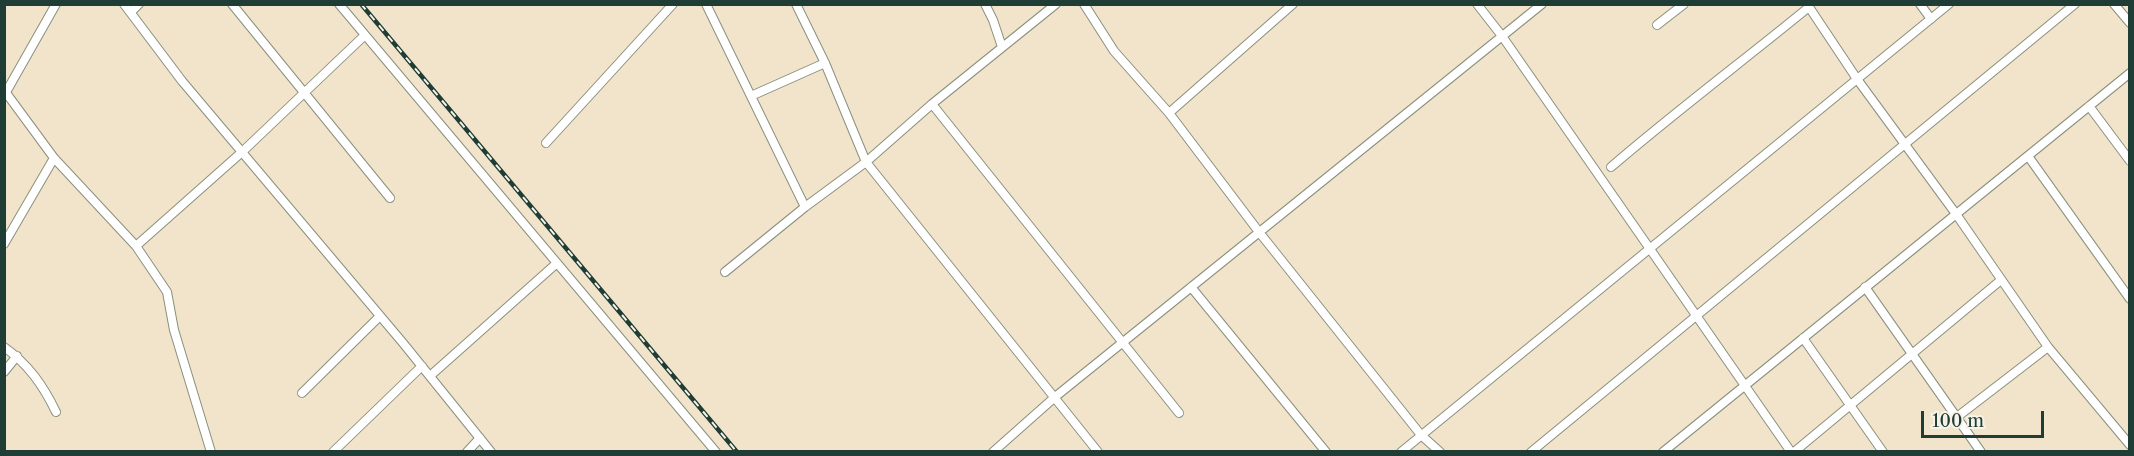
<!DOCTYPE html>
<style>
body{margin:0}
#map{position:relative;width:2134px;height:456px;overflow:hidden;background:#f1e4ca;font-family:"Libre Caslon Text",serif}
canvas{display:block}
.frame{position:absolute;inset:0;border:6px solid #1f3d34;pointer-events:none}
.scale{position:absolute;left:1921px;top:411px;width:123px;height:27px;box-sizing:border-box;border:3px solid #1f3d34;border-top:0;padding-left:8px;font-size:18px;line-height:21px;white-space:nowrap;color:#1f3d34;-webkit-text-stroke:4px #f7f3e8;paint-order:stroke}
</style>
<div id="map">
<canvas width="2134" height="456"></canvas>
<div class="frame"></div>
<div class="scale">100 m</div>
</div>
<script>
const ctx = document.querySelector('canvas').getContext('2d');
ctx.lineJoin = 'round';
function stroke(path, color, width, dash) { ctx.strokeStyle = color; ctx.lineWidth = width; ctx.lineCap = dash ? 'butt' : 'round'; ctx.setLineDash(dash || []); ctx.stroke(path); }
const street = new Path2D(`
 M124 4 182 81 403 343 491 452
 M232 4 390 198
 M339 4 716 452
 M706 4 805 207
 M796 4 825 63 866 162 1098 452
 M985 4 993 20 1002 47
 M1084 4 1114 51 1169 113 1259 232 1421 435 1440 452
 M1477 4 1502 36 1791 452
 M1807 4 1857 79 1956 214 2048 347 2130 445
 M1920 4 1931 19
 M2114 4 2130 23
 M131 12 139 4
 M1657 25 1684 4
 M4 90 54 158 136 246 167 292 174 330 211 452
 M5 94 56 4
 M751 96 825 63
 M932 104 1179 413
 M2089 106 2130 161
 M1169 113 1293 4
 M546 143 673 4
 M2028 156 2130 299
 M1611 167C1675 112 1743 61 1809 7
 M4 244 54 158
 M136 246 242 152 365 35
 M725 272 805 207 866 162 932 104 1056 4
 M1191 287 1326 452
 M1865 287 1981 452
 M1803 338 1883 452
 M4 347C28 364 43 385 56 412
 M4 372 17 356
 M430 376 557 263
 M302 393 380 316
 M1957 417 2048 347
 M333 452 422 366
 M467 452 480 438
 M993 452 1055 397 1542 4
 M1401 452 1949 4
 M1531 452 2075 4
 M1663 452 2130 73
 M1794 452 2001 280`);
const rail = new Path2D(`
 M361 4 737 452`);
stroke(street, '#88907f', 10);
stroke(street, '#fff', 8);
stroke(rail, '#1f3d34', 4.5);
stroke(rail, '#f7f3e8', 2, [7]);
</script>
